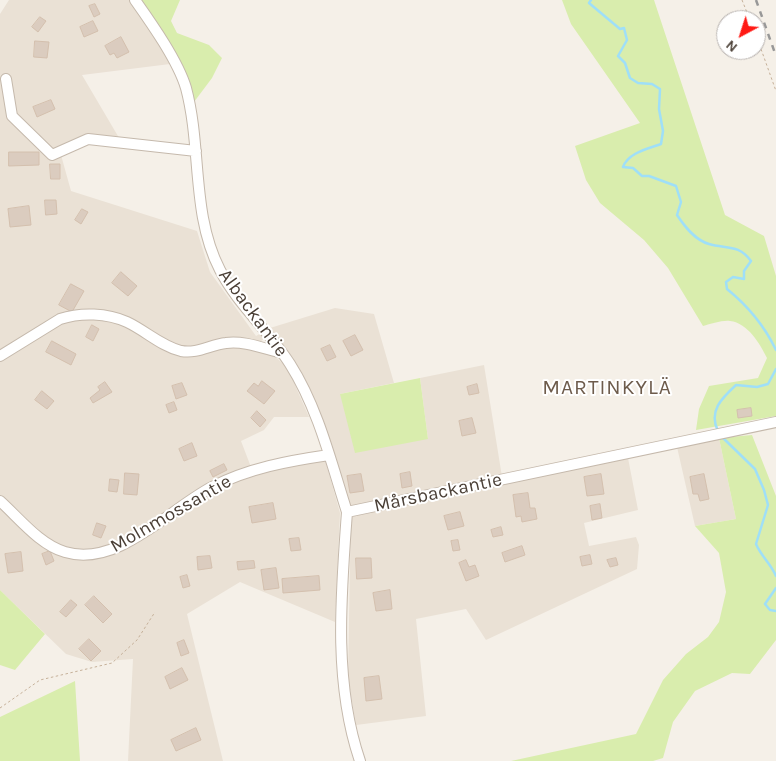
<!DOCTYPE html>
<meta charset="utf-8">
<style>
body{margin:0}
#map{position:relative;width:776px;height:761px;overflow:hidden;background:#f5f0e8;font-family:Karla,sans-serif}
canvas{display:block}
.north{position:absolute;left:716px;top:10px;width:50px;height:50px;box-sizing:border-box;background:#fff;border:1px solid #b7b2af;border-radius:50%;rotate:220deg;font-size:14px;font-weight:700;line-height:20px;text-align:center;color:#4a3f36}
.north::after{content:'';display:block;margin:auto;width:18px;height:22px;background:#ff1a15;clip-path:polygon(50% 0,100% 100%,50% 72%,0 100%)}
</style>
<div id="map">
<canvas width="776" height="761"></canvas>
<div class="north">N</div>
</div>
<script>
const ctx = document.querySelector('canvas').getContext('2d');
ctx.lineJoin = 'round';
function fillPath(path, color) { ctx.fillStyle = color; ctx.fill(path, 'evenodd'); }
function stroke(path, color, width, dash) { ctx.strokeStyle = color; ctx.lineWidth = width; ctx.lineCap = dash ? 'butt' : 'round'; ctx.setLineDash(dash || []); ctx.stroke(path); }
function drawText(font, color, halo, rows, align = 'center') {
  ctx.font = font + ' Karla,sans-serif'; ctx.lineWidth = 4; ctx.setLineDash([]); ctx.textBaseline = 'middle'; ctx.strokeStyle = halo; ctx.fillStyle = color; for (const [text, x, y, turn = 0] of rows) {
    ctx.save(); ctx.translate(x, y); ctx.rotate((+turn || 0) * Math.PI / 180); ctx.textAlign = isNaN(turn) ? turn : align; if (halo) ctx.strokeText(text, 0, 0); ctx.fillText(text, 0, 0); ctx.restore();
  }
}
const residential = new Path2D(`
 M9 0H131L157 38 170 64 82 75 125 148 87 144 61 155 71 191 197 231 210 272 256 336 270 328 335 308 374 314 394 383 340 394 428 439 420 378 484 365 503 483 628 458 638 510 584 523 589 546 636 537 639 545 637 569 486 640 466 609 416 619 426 716 356 725 348 678 351 506 317 410 294 360 272 331 259 343 287 367 309 417H274L264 430 241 441 254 475 325 459 340 513 335 622 240 582 187 614 223 761H128L133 659 92 662 66 654 0 590V14Z
 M719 438 736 519 695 526 677 447Z`);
const green = new Path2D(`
 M141 0H180L171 21 177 33 209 45 222 58 212 78 194 102C186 64 164 31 141 0Z
 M562 0H654L725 215 764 236 776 276V416L696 430 699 409 709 386 758 378 767 358C760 344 748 323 730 321 722 320 711 324 703 326L668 268 644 240 600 203 586 180 575 146 640 123 571 24Z
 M420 378 428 439 355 453 340 394Z
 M752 435 776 496V640L750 674 732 673 695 691 673 722 663 758 653 761H511L636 734 663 680 686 654 708 637 719 622 726 592 719 553 695 526 736 519 719 438Z
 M0 590 45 634 15 670 0 665Z
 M75 681 80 761H0V717Z`);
const stream = new Path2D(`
 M591 0 589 3 620 29 624 28 627 40 618 56 625 63 630 78 638 83 652 84 660 89 659 109 663 131 661 144C647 149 628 153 623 167L633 168 642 176H649L676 186 681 202 677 215C685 227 695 240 709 244 726 249 739 244 751 261L744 271V279L733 277 726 282 727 289C748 306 764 325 776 350
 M718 431C708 411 722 398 736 385L757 387 768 384 776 369
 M721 436 755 469 764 490 768 505 756 544C761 556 771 564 776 576
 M776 588 765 604 770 610 776 611`);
const building = new Path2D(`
 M95 4 100 14 94 17 89 6Z
 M40 17 46 21 38 32 32 27Z
 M93 21 98 31 84 37 80 27Z
 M121 37 129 52 117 58 114 53 110 55 105 46Z
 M35 41 49 42 47 58 34 57Z
 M51 100 55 109 37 117 33 107Z
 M9 152H39V165L9 166Z
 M50 164H60V179H51Z
 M45 200H56L57 214 46 215Z
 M29 206 31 225 10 227 8 209Z
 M82 209 88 212 81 224 75 220Z
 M121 272 137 286 128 296 112 283Z
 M71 284 84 291 72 312 59 305Z
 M92 325 99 329 93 341 86 337Z
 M355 335 363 350 351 356 343 341Z
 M52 341 76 354 71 365 46 352Z
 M330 345 336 357 327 361 321 349Z
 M262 381 275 391 264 404 247 391 254 383 258 386Z
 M105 382 112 392 93 403 90 398 100 390 98 387Z
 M182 383 187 395 176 399 172 386Z
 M477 384 479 393 469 395 467 387Z
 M42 391 54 401 47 409 35 400Z
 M174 402 177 410 169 413 166 405Z
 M751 408 752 416 738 418 737 410Z
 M257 411 266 420 260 427 251 418Z
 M472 418 476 433 462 436 459 421Z
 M192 443 197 456 184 461 179 449Z
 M224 464 227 470 213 477 210 471Z
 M410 472 412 486 402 488 400 474Z
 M125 473 139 474 137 495 124 494Z
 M361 474 364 491 350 493 347 476Z
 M601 474 604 494 587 496 584 477Z
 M704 474 709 499 700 501 698 494H693L690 477Z
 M110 479 119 480 117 492 109 491Z
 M528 493 530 508H535L537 519 522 522 521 516 516 517 513 495Z
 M273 503 276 519 252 523 249 507Z
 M600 504 602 518 592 520 590 506Z
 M460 512 464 526 448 530 444 516Z
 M97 523 106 526 101 538 93 535Z
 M501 527 503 535 493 537 491 530Z
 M299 538 301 550 291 551 289 539Z
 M458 540 460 550 453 551 451 541Z
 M522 546 525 555 505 562 502 553Z
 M50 551 54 561 46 565 42 554Z
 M21 552 23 571 8 573 5 554Z
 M590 555 592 564 582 566 580 557Z
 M210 556 212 568 198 570 197 557Z
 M356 558H371L372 578 357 579Z
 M616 558 618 565 610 567 607 560Z
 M466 560 469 567 475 565 479 576 466 581 459 563Z
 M254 561 255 568 238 570 237 562Z
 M276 568 279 588 264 590 261 570Z
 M187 575 190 586 183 588 180 577Z
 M319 576 320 590 283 593 282 579Z
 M390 590 392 609 376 611 373 593Z
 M94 596 112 614 103 623 85 605Z
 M71 600 77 605 66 617 60 612Z
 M89 639 101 651 91 661 79 649Z
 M184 640 189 653 181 656 177 643Z
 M182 668 188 680 170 689 165 677Z
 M379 676 382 699 366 701 364 678Z
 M196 728 201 740 176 751 171 740Z`);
const path = new Path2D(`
 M742 0 750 20
 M756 35 776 91
 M0 708 40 680 112 663 137 640 155 612`);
const minor = new Path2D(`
 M135 0C152 24 178 61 186 88 202 148 191 214 220 270 238 305 269 331 290 364 318 408 331 462 347 512
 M6 79 12 116 52 155 88 139 196 151
 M0 356 60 319C81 312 107 313 127 322 146 331 161 346 181 351 197 354 210 345 226 343 243 340 265 349 282 353
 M0 501C19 518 40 545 65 552 118 568 169 509 212 487 249 468 288 461 329 455
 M360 761C333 682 341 594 347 512L776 422`);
const rail = new Path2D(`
 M756 0 776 56`);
const streetNames = [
 ["Albackantie",253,313,54],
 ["Mårsbackantie",438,493,-12],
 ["Molnmossantie",171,514,-30]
];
const quarterNames = [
 ["MARTINKYLÄ",607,388]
];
fillPath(residential, '#eae1d5');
fillPath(green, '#d9edad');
stroke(stream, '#9fdff8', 2.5);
fillPath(building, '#dbccbf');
stroke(building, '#d4c0ae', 1);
stroke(minor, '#c5b9ac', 12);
stroke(path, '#c5b099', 1, [2.5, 2.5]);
stroke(minor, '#fff', 10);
stroke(rail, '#989898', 2.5, [6, 6]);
drawText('19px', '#4a3f36', '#fff', streetNames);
ctx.letterSpacing = '1px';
drawText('21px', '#6e5c4c', '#fff', quarterNames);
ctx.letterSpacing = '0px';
</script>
